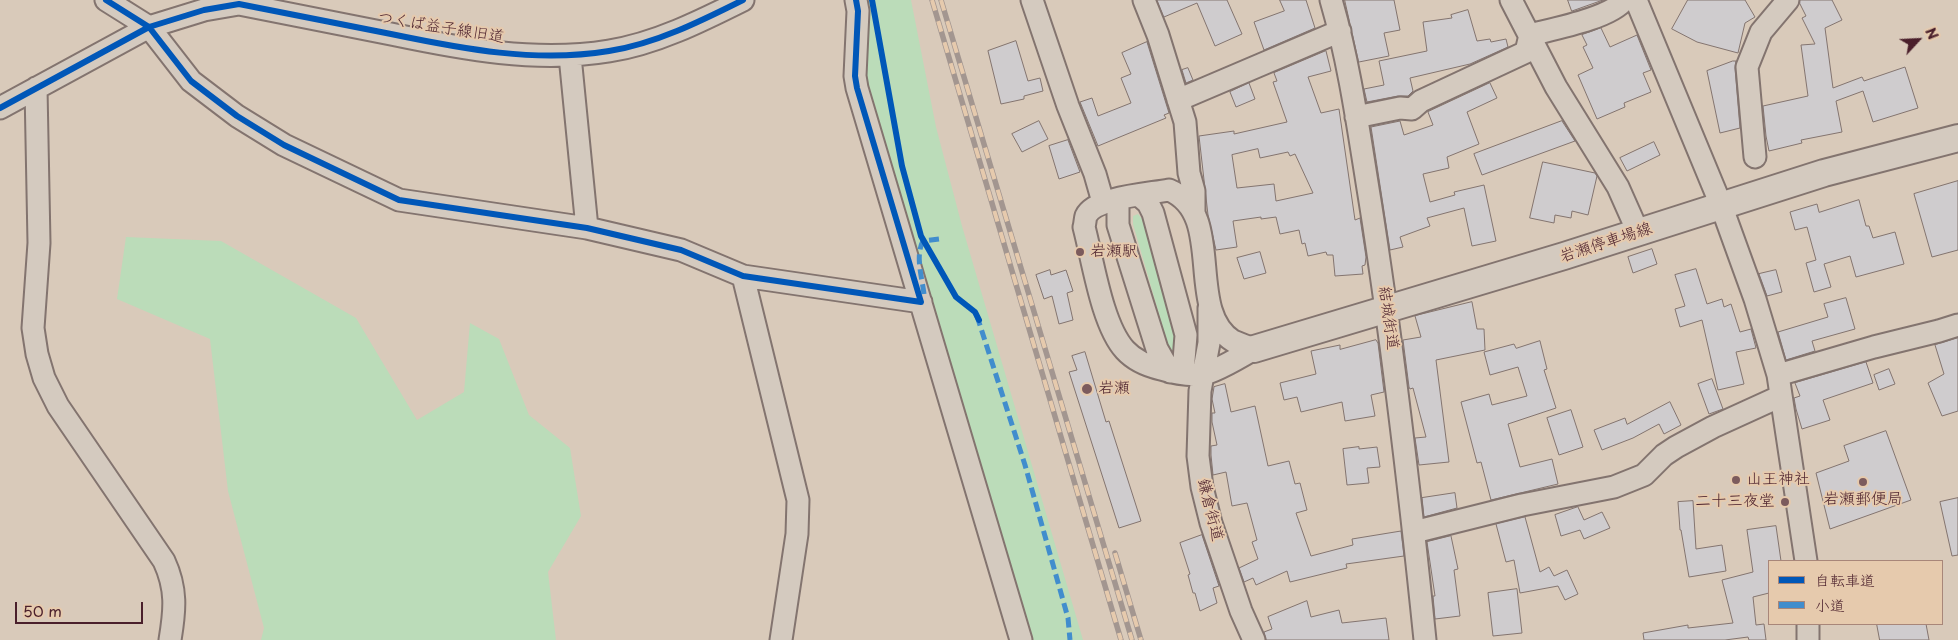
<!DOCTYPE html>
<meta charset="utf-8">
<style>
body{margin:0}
#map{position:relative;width:1958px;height:640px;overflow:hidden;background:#d9caba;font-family:"Playpen Sans","Klee One",sans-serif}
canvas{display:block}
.legend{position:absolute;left:1768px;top:560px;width:175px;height:65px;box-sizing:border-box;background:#e6caad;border:1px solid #a88679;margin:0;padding:6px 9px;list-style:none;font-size:15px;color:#4a1f2b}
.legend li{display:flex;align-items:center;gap:10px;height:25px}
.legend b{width:25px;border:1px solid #a88679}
.north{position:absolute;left:1893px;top:15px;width:50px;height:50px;-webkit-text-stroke:4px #e6caad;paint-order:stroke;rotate:65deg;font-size:14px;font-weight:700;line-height:20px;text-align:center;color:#4a1f2b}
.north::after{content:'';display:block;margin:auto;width:18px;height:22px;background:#4a1f2b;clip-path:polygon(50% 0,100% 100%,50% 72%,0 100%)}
.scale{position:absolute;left:15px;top:602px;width:128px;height:22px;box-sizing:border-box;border:2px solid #4a1f2b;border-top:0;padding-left:6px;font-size:15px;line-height:18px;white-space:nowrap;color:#4a1f2b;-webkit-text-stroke:4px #e6caad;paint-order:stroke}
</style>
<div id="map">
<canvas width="1958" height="640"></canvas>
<ul class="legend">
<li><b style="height:6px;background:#0057b8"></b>自転車道</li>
<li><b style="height:6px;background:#418dcd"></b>小道</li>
</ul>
<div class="north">N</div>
<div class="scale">50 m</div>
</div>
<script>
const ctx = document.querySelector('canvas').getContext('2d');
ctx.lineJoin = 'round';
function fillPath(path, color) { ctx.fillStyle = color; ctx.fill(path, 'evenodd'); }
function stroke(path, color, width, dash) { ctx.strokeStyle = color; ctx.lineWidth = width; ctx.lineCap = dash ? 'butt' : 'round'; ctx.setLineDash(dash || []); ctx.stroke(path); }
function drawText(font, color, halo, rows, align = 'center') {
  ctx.font = font + ' "Playpen Sans","Klee One",sans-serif'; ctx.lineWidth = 4; ctx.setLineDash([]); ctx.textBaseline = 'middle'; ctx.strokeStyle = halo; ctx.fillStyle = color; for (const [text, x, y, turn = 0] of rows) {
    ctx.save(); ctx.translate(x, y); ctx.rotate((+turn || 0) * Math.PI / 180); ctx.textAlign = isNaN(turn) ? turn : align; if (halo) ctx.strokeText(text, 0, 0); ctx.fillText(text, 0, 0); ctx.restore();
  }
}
const green = new Path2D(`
 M862 0H911L936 127 962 226 1083 640H1026L865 84Z
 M1138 214 1142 219 1179 345 1174 354 1169 349 1133 224V216Z
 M126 237 221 241 356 318 417 420 464 392 470 323 499 339 529 415 570 448 581 516 548 572 556 640H261L264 628 228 491 210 339 117 299Z`);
const building = new Path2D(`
 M1157 0H1227L1242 34 1215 46 1197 3 1164 17Z
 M1280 0H1306L1315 28 1264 50 1254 22 1284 11Z
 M1345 0H1394L1400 30 1384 33 1389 56 1359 62Z
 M1568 0H1603L1572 11Z
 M1688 0H1745L1755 17 1745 23 1738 53 1697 42 1672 29Z
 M1800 0H1832L1842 20 1825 28 1833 88 1862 77 1864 81 1905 67 1918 108 1873 122 1863 91 1836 101 1842 132 1801 140 1802 143 1769 151 1766 136 1763 106 1808 96 1801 45 1815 44 1802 18 1806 16 1800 4Z
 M1468 10 1477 41 1490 39 1491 42 1506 39 1508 47 1470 64 1410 78 1413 91 1408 96H1398L1367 102 1364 89 1384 85 1379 61 1427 51 1423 22 1452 18 1451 15Z
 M1601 28 1610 47 1637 35 1651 70 1643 73 1651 92 1624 103 1625 107 1597 119 1578 75 1593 68 1583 47 1587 45 1582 35Z
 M1016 41 1028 81 1040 78 1043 91 1024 96V99L1001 104 988 51Z
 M1147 42 1169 113 1164 115 1166 118 1098 146 1080 102 1092 98 1098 116 1131 103 1121 78 1131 74 1122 53Z
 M1326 51 1331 71 1308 77 1321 113 1339 109 1355 220 1360 218 1366 257 1365 265 1362 266 1363 274 1335 276 1333 255H1327L1326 252 1308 256 1305 243 1302 244 1299 230 1280 234 1276 217 1261 219V217L1233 221 1237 247 1216 250 1208 215 1199 136 1234 131V134L1287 122 1273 82 1277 81 1274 73ZM1258 149 1260 158 1288 152 1290 156 1295 154 1313 193 1276 201 1274 184 1237 188 1232 155Z
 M1733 61H1736L1735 68 1740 128 1720 133 1707 71Z
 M1188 68 1193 80 1186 83 1182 70Z
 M1249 83 1255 99 1236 107 1230 92Z
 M1490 83 1497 98 1467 112 1479 144 1447 157 1449 168 1423 174 1430 202 1455 195 1454 192 1484 185 1496 241 1472 246 1464 208 1427 218 1430 226 1400 237 1403 247 1390 250 1371 127 1400 121 1404 135 1433 125 1428 112Z
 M1039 121 1048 139 1022 152 1012 134Z
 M1562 121 1575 141 1482 175 1474 154Z
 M1068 140 1080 172 1059 179 1049 146Z
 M1654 142 1660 155 1627 171 1620 158Z
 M1543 162 1595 173 1597 176 1588 215 1572 211 1571 218 1555 215 1554 223 1530 218Z
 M1958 181V250L1932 257 1914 194Z
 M1859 200 1866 226H1869L1873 238 1895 232 1904 264 1856 277 1850 256 1824 264 1831 287 1814 292 1806 263 1816 260 1807 227 1795 230 1790 212 1817 204 1819 212Z
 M1652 249 1657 264 1633 273 1628 257Z
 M1260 252 1266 273 1244 279 1237 258Z
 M1696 269 1707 304 1722 299 1724 307 1731 304 1740 332 1751 329 1756 348 1736 352 1744 384 1718 390 1702 320 1680 327 1675 309 1685 306 1675 275Z
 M1050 270 1051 275 1066 270 1073 291 1067 293 1073 320 1059 324 1052 296 1044 299 1036 275Z
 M1776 270 1782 292 1767 296 1759 274Z
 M1846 298 1855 329 1812 341 1815 351 1786 360 1778 332 1828 317 1824 304Z
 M1472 302 1477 329H1484L1485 350 1436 360 1449 462 1419 465 1415 438 1426 437 1413 388 1410 389 1409 387 1403 340 1421 337 1415 316Z
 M1958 338V411L1942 416 1928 383 1944 374 1935 345Z
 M1376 340 1378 343 1384 392 1371 395 1375 416 1345 421 1342 402 1301 412 1297 397 1284 400 1280 383 1316 374 1311 351 1340 345V349Z
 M1540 341 1547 369 1544 370 1556 408 1508 424 1520 467 1552 459 1558 484 1491 500 1481 462 1477 463 1461 402 1489 394 1492 405 1527 396 1518 367 1490 375 1484 352 1514 344 1516 348Z
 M1085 352 1106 422 1109 421 1141 521 1119 528 1069 372 1077 370 1072 356Z
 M1866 362 1873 383 1823 400 1830 420 1802 429 1796 409 1794 398 1800 396 1795 383Z
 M1889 369 1895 384 1879 390 1874 375Z
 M1712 379 1723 409 1709 414 1698 384Z
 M1225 384 1231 412 1255 406 1268 466 1289 461 1295 484 1300 483 1307 510 1296 513 1311 556 1353 545 1352 539 1401 531 1404 556 1346 564 1347 568 1290 582 1287 571 1256 585 1253 578 1244 582 1239 568 1258 559 1252 542 1257 540 1247 503 1232 506 1226 472 1213 475 1211 455V446L1217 445 1212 422V413H1215L1212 399 1214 387Z
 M1670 402 1681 425 1664 434 1659 424 1633 438 1602 450 1594 430 1625 418 1627 424Z
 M1571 410 1583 447 1559 455 1547 418Z
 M1886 431 1911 500 1830 529 1816 473 1849 461 1844 446Z
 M1359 447V449L1377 447 1380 467 1367 468 1369 483 1347 485 1343 449Z
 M1455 493 1457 508 1424 517 1422 498Z
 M1958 498V555L1952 556 1940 502Z
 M1693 501 1696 549 1722 545 1726 571 1689 577 1681 530H1680L1678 502Z
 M1578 507 1584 520 1602 512 1610 528 1584 539 1580 530 1561 536 1555 515Z
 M1525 517 1540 572 1549 567 1554 576 1567 570 1578 594 1565 600 1558 586 1520 593 1514 560 1506 562 1496 524Z
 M1776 526 1781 561H1769V593L1753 597 1756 625 1764 624 1766 640H1749L1748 637 1725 640H1644L1643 633 1688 625V628L1733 623 1722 580 1753 572 1747 530Z
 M1202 535 1219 586 1213 588 1217 603 1200 611 1195 593H1193L1188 575 1190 574 1180 543Z
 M1451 536 1458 569 1454 570 1460 616 1435 619 1433 596H1435L1427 542Z
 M1517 589 1522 633 1493 636 1488 593Z
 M1307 601 1311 617 1339 610 1342 623 1386 618 1389 640H1266L1264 632 1272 629 1268 617Z
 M1877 624H1926L1929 640H1880Z`);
const minor = new Path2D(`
 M106 0 149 27 191 81 237 116 284 145 399 200 587 228 681 250 743 276 921 302
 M856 0 858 11 855 76 857 88 1021 640
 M1032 0 1068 106 1095 174 1103 202
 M1144 0 1158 35 1185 122 1189 173 1194 191V211
 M1331 0C1350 65 1359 134 1370 201 1393 346 1410 493 1425 640
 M1511 0 1556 87 1618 187 1638 232
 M1636 0 1721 205 1755 299 1778 375 1806 561
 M570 56 587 228
 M36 88 39 243 33 328 37 354 44 378 58 406 164 561C177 589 175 610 170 640
 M1178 100 1340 31
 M0 108 149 27 204 10 239 4C290 14 340 24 391 34 463 49 536 63 609 51 655 44 701 21 743 0
 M1356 117 1400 108 1412 109 1421 101 1526 52 1530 35C1553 29 1611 18 1624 0
 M1755 157 1747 67 1761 32 1788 0
 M1169 190C1227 214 1184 310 1233 341 1240 344 1248 347 1254 349 1244 355 1213 373 1203 374 1190 376 1174 373 1161 369 1148 366 1135 361 1125 350 1102 325 1093 261 1084 227 1085 224 1085 219 1086 216 1095 197 1149 194 1169 190Z
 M1140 196 1148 203 1153 213 1186 335 1183 373
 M1118 199V225L1157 349 1170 372
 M743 276 798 500 797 534 781 640
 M1209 308V343L1200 391 1198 456 1202 487 1211 523 1241 611 1254 640
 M1778 375 1874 347 1939 331 1958 325
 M1414 532 1522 505 1614 487 1644 475 1664 455 1676 447 1713 427 1781 396
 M1808 640V624`);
const major = new Path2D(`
 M1254 349 1564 256 1824 173 1958 138`);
const rail = new Path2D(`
 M932 0 1121 640
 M941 0 1132 640
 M1115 553 1141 640`);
const quiet = new Path2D(`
 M924 294C922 277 915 256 923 241L939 239
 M977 316 1025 465 1068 618 1070 640`);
const cycleway = new Path2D(`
 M106 0 149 27 191 81 237 116 284 145 399 200 587 228 681 250 743 276 921 302 857 88 855 76 858 11 856 0
 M872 0 902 166 921 236 956 297 975 312 979 320
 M0 108 149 27 204 10 239 4C290 14 340 24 391 34 463 49 536 63 609 51 655 44 701 21 743 0`);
const markers = [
 [1080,252,5,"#7c5b5d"],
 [1087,389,6,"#7c5b5d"],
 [1736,480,5,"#7c5b5d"],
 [1863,482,5,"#7c5b5d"],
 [1785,502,5,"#7c5b5d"]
];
const streetNames = [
 ["つくば益子線旧道",441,28,9],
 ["岩瀬停車場線",1606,243,-18],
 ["結城街道",1388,318,82],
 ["鎌倉街道",1210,510,76]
];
const poiNames = [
 ["岩瀬駅",1090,252],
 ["岩瀬",1098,389],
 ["山王神社",1746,480],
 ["岩瀬郵便局",1863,500,"center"],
 ["二十三夜堂",1775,502,"right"]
];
fillPath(green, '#bbdcb9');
fillPath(building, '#cfccce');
stroke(building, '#83746f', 1);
stroke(minor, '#83746f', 25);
stroke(major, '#83746f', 30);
stroke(minor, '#d4cabf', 21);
stroke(major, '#d4cabf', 26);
stroke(rail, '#a39690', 5.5);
stroke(rail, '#e6caad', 4, [11]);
stroke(quiet, '#418dcd', 5, [10, 5]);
stroke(cycleway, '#0057b8', 6);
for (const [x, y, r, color] of markers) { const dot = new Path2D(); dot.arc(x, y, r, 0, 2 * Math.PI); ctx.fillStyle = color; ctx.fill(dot); stroke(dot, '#e6caad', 2); }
drawText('16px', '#4a1f2b', '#e6caad', streetNames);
drawText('16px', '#4a1f2b', '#e6caad', poiNames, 'left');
</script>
